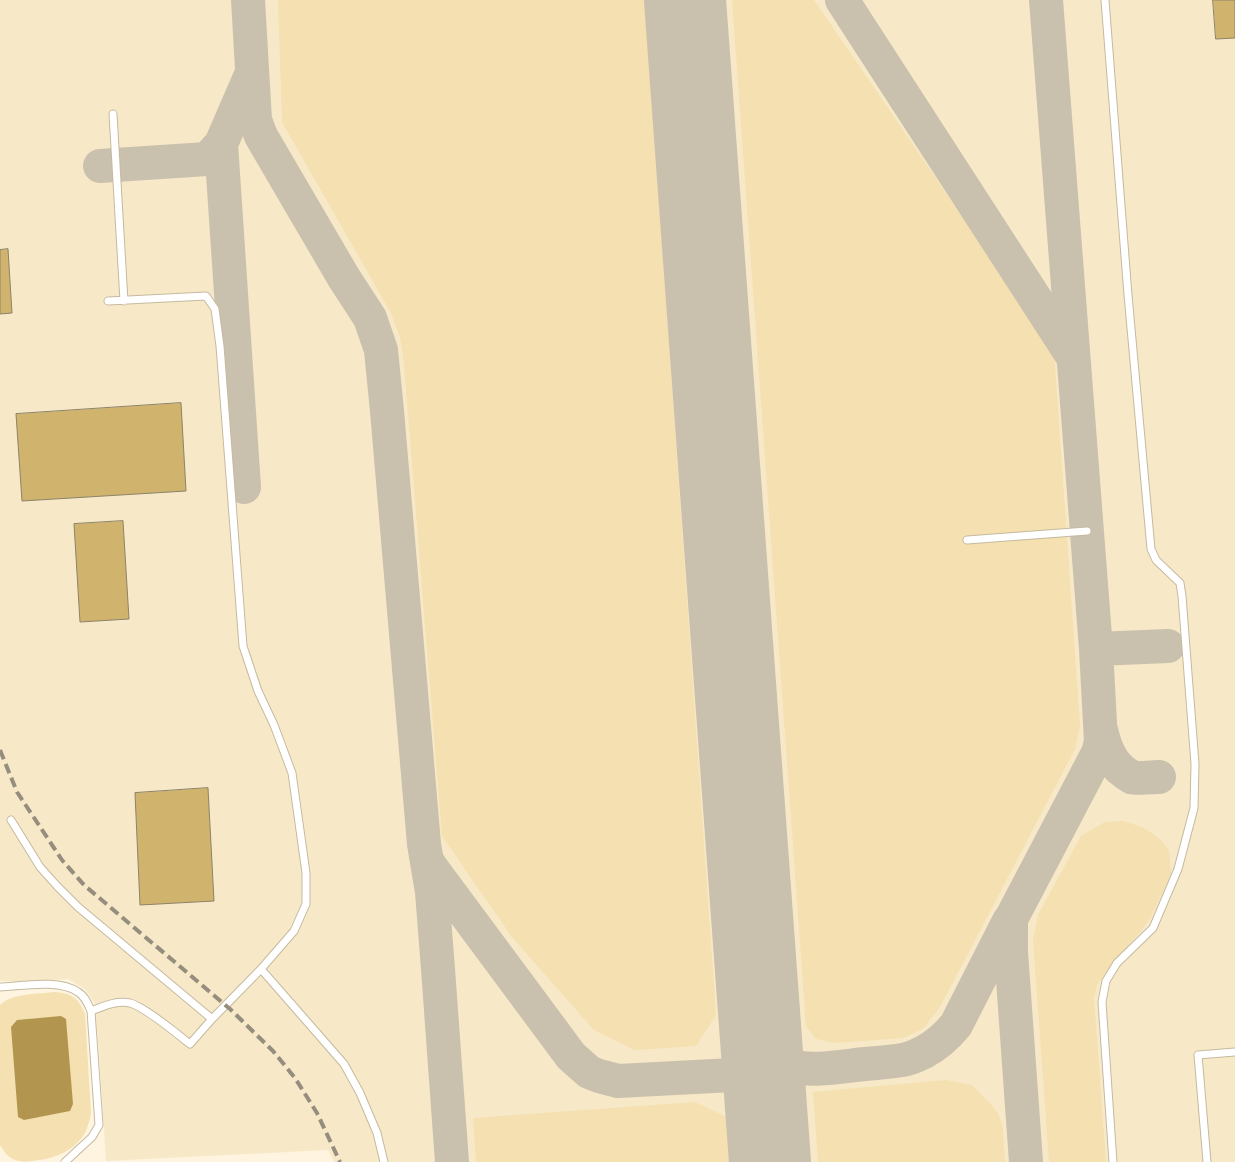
<!DOCTYPE html>
<style>
body{margin:0}
canvas{display:block;background:#fef4df}
</style>
<canvas width="1235" height="1162"></canvas>
<script>
const ctx = document.querySelector('canvas').getContext('2d');
ctx.lineJoin = 'round';
function fillPath(path, color) { ctx.fillStyle = color; ctx.fill(path, 'evenodd'); }
function stroke(path, color, width, dash) { ctx.strokeStyle = color; ctx.lineWidth = width; ctx.lineCap = dash ? 'butt' : 'round'; ctx.setLineDash(dash || []); ctx.stroke(path); }
const built = new Path2D(`
 M0 0H1235V1162H334L328 1150 106 1161 99 1051 95 1004 85 989 68 979 24 982 2 981 0 980Z`);
const green = new Path2D(`
 M278 0H645L716 1015 696 1046 635 1050 594 1030 512 937 442 836 404 364 400 337 391 313 282 122Z
 M732 0H814L1054 351 1080 725 1075 749 940 1007 923 1029 903 1038 835 1043 816 1039 806 1026Z
 M1123 821 1142 827 1150 832 1161 840 1169 850 1171 874 1151 917 1142 930 1109 968 1097 985 1094 998 1106 1162H1049L1033 940 1038 915 1081 836 1105 822Z
 M54 992C71 993 79 998 85 1014L91 1114C89 1122 87 1130 83 1136 71 1153 52 1159 32 1161 26 1162 19 1162 13 1159 8 1157 3 1150 0 1145V1005C12 993 38 994 54 992Z
 M946 1080 972 1085 995 1109 999 1116 1003 1129 1005 1162H818L813 1092Z
 M695 1102 726 1117 729 1162H476L473 1118Z`);
const water = new Path2D(`
 M61 1016 66 1019 73 1104 70 1111 24 1120 18 1117 11 1027 17 1020Z`);
const taxiway = new Path2D(`
 M248 0 255 120 261 136 344 278 370 318 381 350 387 411 424 844 432 892 438 969 452 1162
 M842 0 1073 357
 M100 166 207 159 221 144
 M244 487 221 144 250 77
 M1096 649 1168 646
 M1101 730C1105 746 1110 762 1124 772 1125 773 1130 776 1131 777 1137 779 1152 777 1159 777
 M429 864 433 870 571 1056 589 1072 599 1076 618 1081 733 1075 743 1067 749 1059 759 1022
 M759 1022C765 1034 776 1060 789 1065 808 1073 844 1066 865 1064 877 1063 890 1062 902 1060 909 1059 918 1055 924 1052 937 1045 947 1036 956 1025L1009 921
 M1026 1162 1011 952V919L1098 753 1101 742 1096 649 1046 0`);
const runway = new Path2D(`
 M685 0 770 1162`);
const building = new Path2D(`
 M1213 0H1235V38L1216 39Z
 M8 249 12 313 0 314V250Z
 M181 403 186 491 22 501 16 414Z
 M123 521 129 619 80 622 74 524Z
 M208 788 214 901 140 905 135 793Z`);
const service = new Path2D(`
 M1105 0 1128 295 1151 549 1156 560 1180 583 1182 596 1195 764 1194 808 1178 869 1153 928 1117 963 1106 981 1102 1002 1113 1162
 M113 114 124 301
 M967 540 1087 531
 M11 820 40 867 57 886 78 907 212 1019
 M261 969 344 1064 360 1093 377 1133 384 1162
 M0 987C22 986 59 979 78 992 85 996 88 1004 91 1011L99 1125 92 1137 65 1162
 M91 1011C104 1006 117 1000 130 1003 145 1007 176 1033 190 1044L212 1019 261 969 294 931 306 904V873L292 773 274 725 258 691 243 646 220 346 215 309 206 296 108 301
 M1207 1162 1198 1055 1235 1052`);
const rail = new Path2D(`
 M0 750 17 792 62 860 84 885 230 1009 273 1051 295 1078 317 1113 340 1162`);
fillPath(built, '#f7e9c7');
fillPath(green, '#f4e0b0');
fillPath(water, '#b29650');
stroke(taxiway, '#cac0ae', 34);
stroke(runway, '#cac0ae', 82);
fillPath(building, '#d0b36c');
stroke(building, '#8d836b', 1);
stroke(service, '#c5baa0', 9);
stroke(service, '#fff', 7);
stroke(rail, '#958d7e', 4, [10, 5]);
</script>
